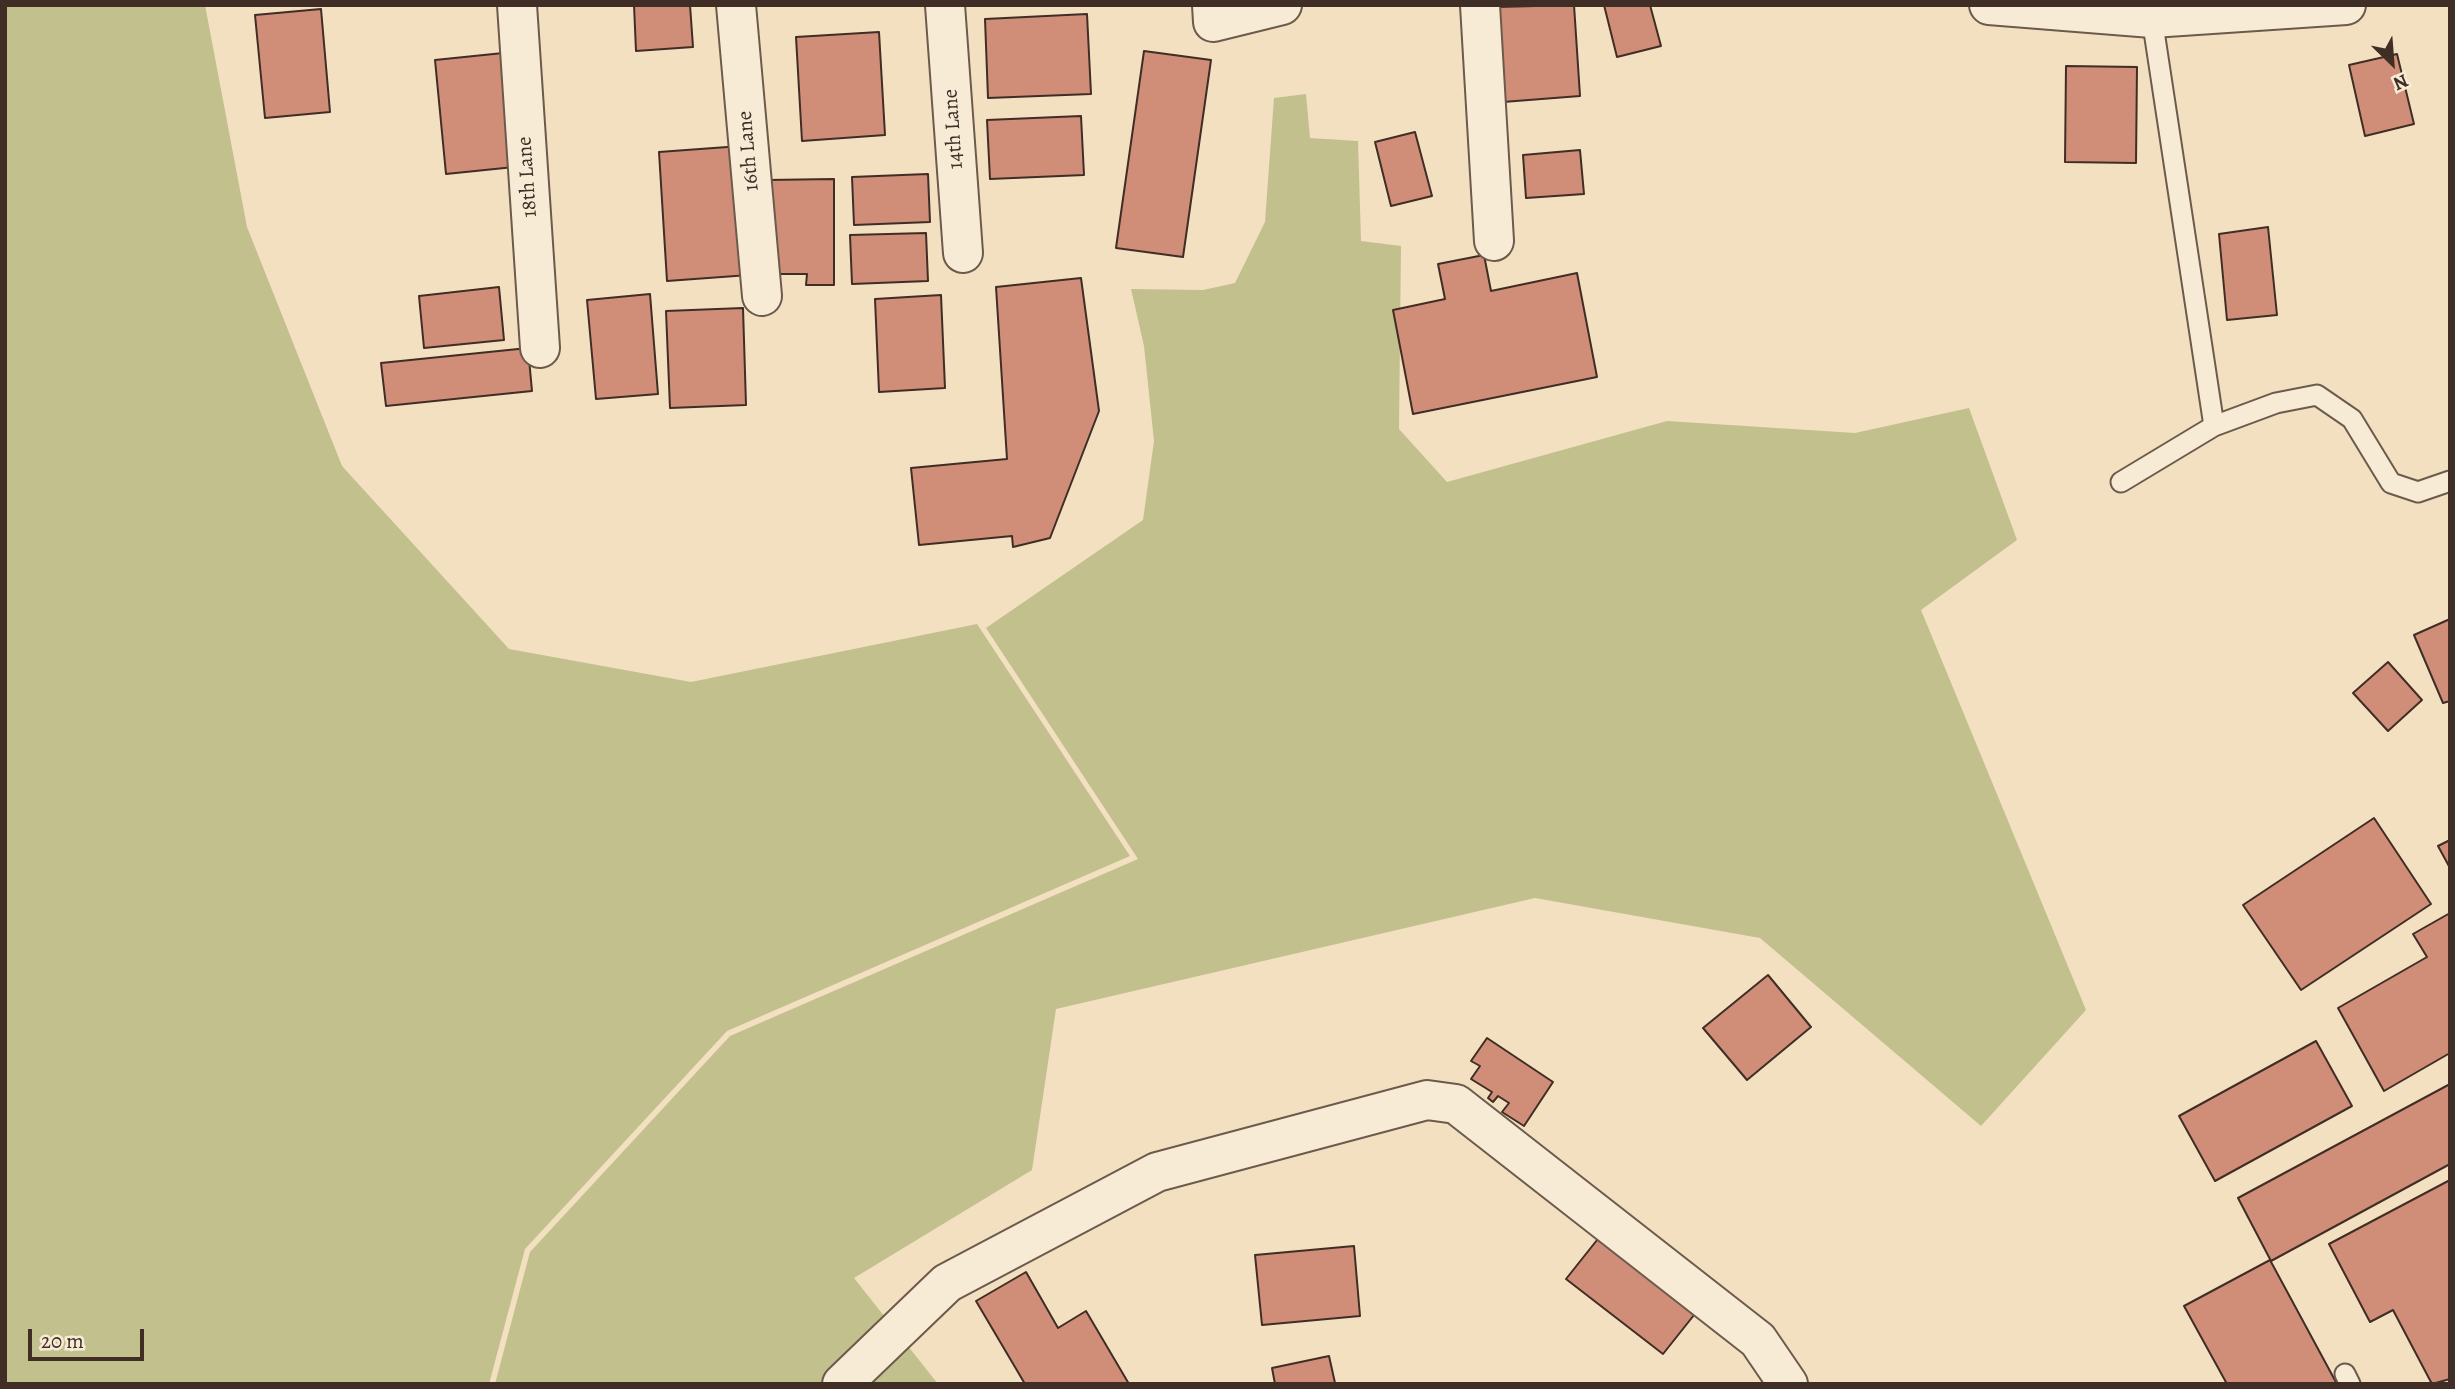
<!DOCTYPE html>
<style>
body{margin:0}
#map{position:relative;width:2455px;height:1389px;overflow:hidden;background:#f2e0c0;font-family:Alegreya,serif}
canvas{display:block}
.frame{position:absolute;inset:0;border:7px solid #402d25;pointer-events:none}
.north{position:absolute;left:2357px;top:28px;width:70px;height:70px;-webkit-text-stroke:5px #f7ebd6;paint-order:stroke;rotate:155deg;font-size:19px;font-weight:700;line-height:28px;text-align:center;color:#402d25}
.north::after{content:'';display:block;margin:auto;width:24px;height:32px;background:#402d25;clip-path:polygon(50% 0,100% 100%,50% 72%,0 100%)}
.scale{position:absolute;left:28px;top:1329px;width:116px;height:32px;box-sizing:border-box;border:4px solid #402d25;border-top:0;padding-left:9px;font-size:21px;line-height:24px;white-space:nowrap;color:#402d25;-webkit-text-stroke:5px #f7ebd6;paint-order:stroke}
</style>
<div id="map">
<canvas width="2455" height="1389"></canvas>
<div class="frame"></div>
<div class="north">N</div>
<div class="scale">20 m</div>
</div>
<script>
const ctx = document.querySelector('canvas').getContext('2d');
ctx.lineJoin = 'round';
function fillPath(path, color) { ctx.fillStyle = color; ctx.fill(path, 'evenodd'); }
function stroke(path, color, width, dash) { ctx.strokeStyle = color; ctx.lineWidth = width; ctx.lineCap = dash ? 'butt' : 'round'; ctx.setLineDash(dash || []); ctx.stroke(path); }
function drawText(font, color, halo, rows, align = 'center') {
  ctx.font = font + ' Alegreya,serif'; ctx.lineWidth = 6; ctx.setLineDash([]); ctx.textBaseline = 'middle'; ctx.strokeStyle = halo; ctx.fillStyle = color; for (const [text, x, y, turn = 0] of rows) {
    ctx.save(); ctx.translate(x, y); ctx.rotate((+turn || 0) * Math.PI / 180); ctx.textAlign = isNaN(turn) ? turn : align; if (halo) ctx.strokeText(text, 0, 0); ctx.fillText(text, 0, 0); ctx.restore();
  }
}
const green = new Path2D(`
 M5 5H205L247 227 342 466 509 649 691 682 977 624 1130 856 727 1031 525 1249 489 1384H5Z
 M1306 94 1310 138 1358 141 1361 241 1401 246 1399 429 1447 482 1667 421 1855 433 1969 408 2017 540 1921 610 2086 1010 1981 1126 1760 938 1535 898 1056 1009 1032 1170 854 1278 938 1384H495L530 1252 730 1036 1138 859 986 628 1143 520 1154 441 1144 346 1131 289 1203 290 1235 283 1265 222 1274 98Z`);
const building = new Path2D(`
 M634 5H690L693 47 636 51Z
 M1574 5 1580 96 1503 102 1497 7Z
 M1604 5H1650L1661 46 1617 57Z
 M321 9 330 112 265 118 255 15Z
 M1087 14 1091 94 988 98 985 19Z
 M879 32 885 135 802 141 796 37Z
 M1144 51 1211 60 1183 257 1116 248Z
 M513 52 524 166 446 174 435 60Z
 M2397 54 2414 124 2365 136 2349 65Z
 M2066 66 2137 67 2136 163 2065 162Z
 M1081 116 1084 175 990 179 987 120Z
 M1415 132 1432 196 1391 206 1375 142Z
 M741 146 749 275 667 281 659 152Z
 M1580 150 1584 194 1526 198 1523 155Z
 M928 174 930 222 854 225 852 177Z
 M834 179V285H806L807 274H768L767 180Z
 M2268 227 2277 315 2227 320 2219 234Z
 M926 233 928 281 852 284 850 235Z
 M1484 255 1491 291 1577 273 1597 377 1413 414 1393 310 1445 299 1438 264Z
 M1081 278 1099 411 1050 538 1013 547 1012 536 919 545 911 468 1007 459 996 287Z
 M499 287 504 340 424 348 419 296Z
 M650 294 658 394 596 399 587 300Z
 M941 295 945 388 879 392 875 299Z
 M743 308 746 405 670 408 666 311Z
 M528 348 532 391 386 406 381 363Z
 M2450 619V701L2443 703 2414 635Z
 M2388 662 2422 700 2388 731 2353 693Z
 M2374 818 2431 904 2301 990 2243 905Z
 M2450 840V868L2438 846Z
 M2450 913V1053L2384 1091 2338 1008 2427 957 2413 934Z
 M1768 975 1811 1027 1747 1080 1703 1028Z
 M1487 1038 1553 1082 1524 1126 1502 1112 1509 1103 1498 1096 1493 1102 1488 1098 1492 1092 1471 1079 1480 1066 1471 1061Z
 M2316 1041 2352 1106 2215 1181 2179 1116Z
 M2450 1084V1164L2271 1261 2238 1198Z
 M2450 1180V1379L2432 1384 2393 1310 2370 1322 2329 1244Z
 M1601 1235 1698 1310 1663 1354 1566 1279Z
 M1354 1246 1360 1316 1262 1325 1255 1255Z
 M2270 1260 2337 1384H2227L2184 1306Z
 M1026 1272 1058 1328 1086 1311 1129 1384H1025L976 1301Z
 M1329 1356 1335 1383 1275 1384 1272 1368Z`);
const lane = new Path2D(`
 M2152 18 2214 426
 M2121 482 2214 426 2276 403 2317 395 2352 419 2391 483 2418 492 2450 481
 M2345 1374 2350 1384`);
const street = new Path2D(`
 M517 5 540 348
 M736 5 762 296
 M945 5 963 253
 M1212 5 1213 22 1282 5
 M1480 5 1494 241
 M1989 5 2152 18 2346 5
 M842 1384 947 1283 1157 1172 1427 1100 1456 1104 1758 1340 1788 1384`);
const streetNames = [
 ["14th Lane",954,129,-94],
 ["16th Lane",749,151,-95],
 ["18th Lane",528,177,-94]
];
fillPath(green, '#c2c08d');
fillPath(building, '#d08e79');
stroke(building, '#402d25', 2);
stroke(lane, '#6c5a4c', 23);
stroke(street, '#6c5a4c', 42);
stroke(lane, '#f7ebd6', 19);
stroke(street, '#f7ebd6', 38);
drawText('21px', '#402d25', '#f7ebd6', streetNames);
</script>
